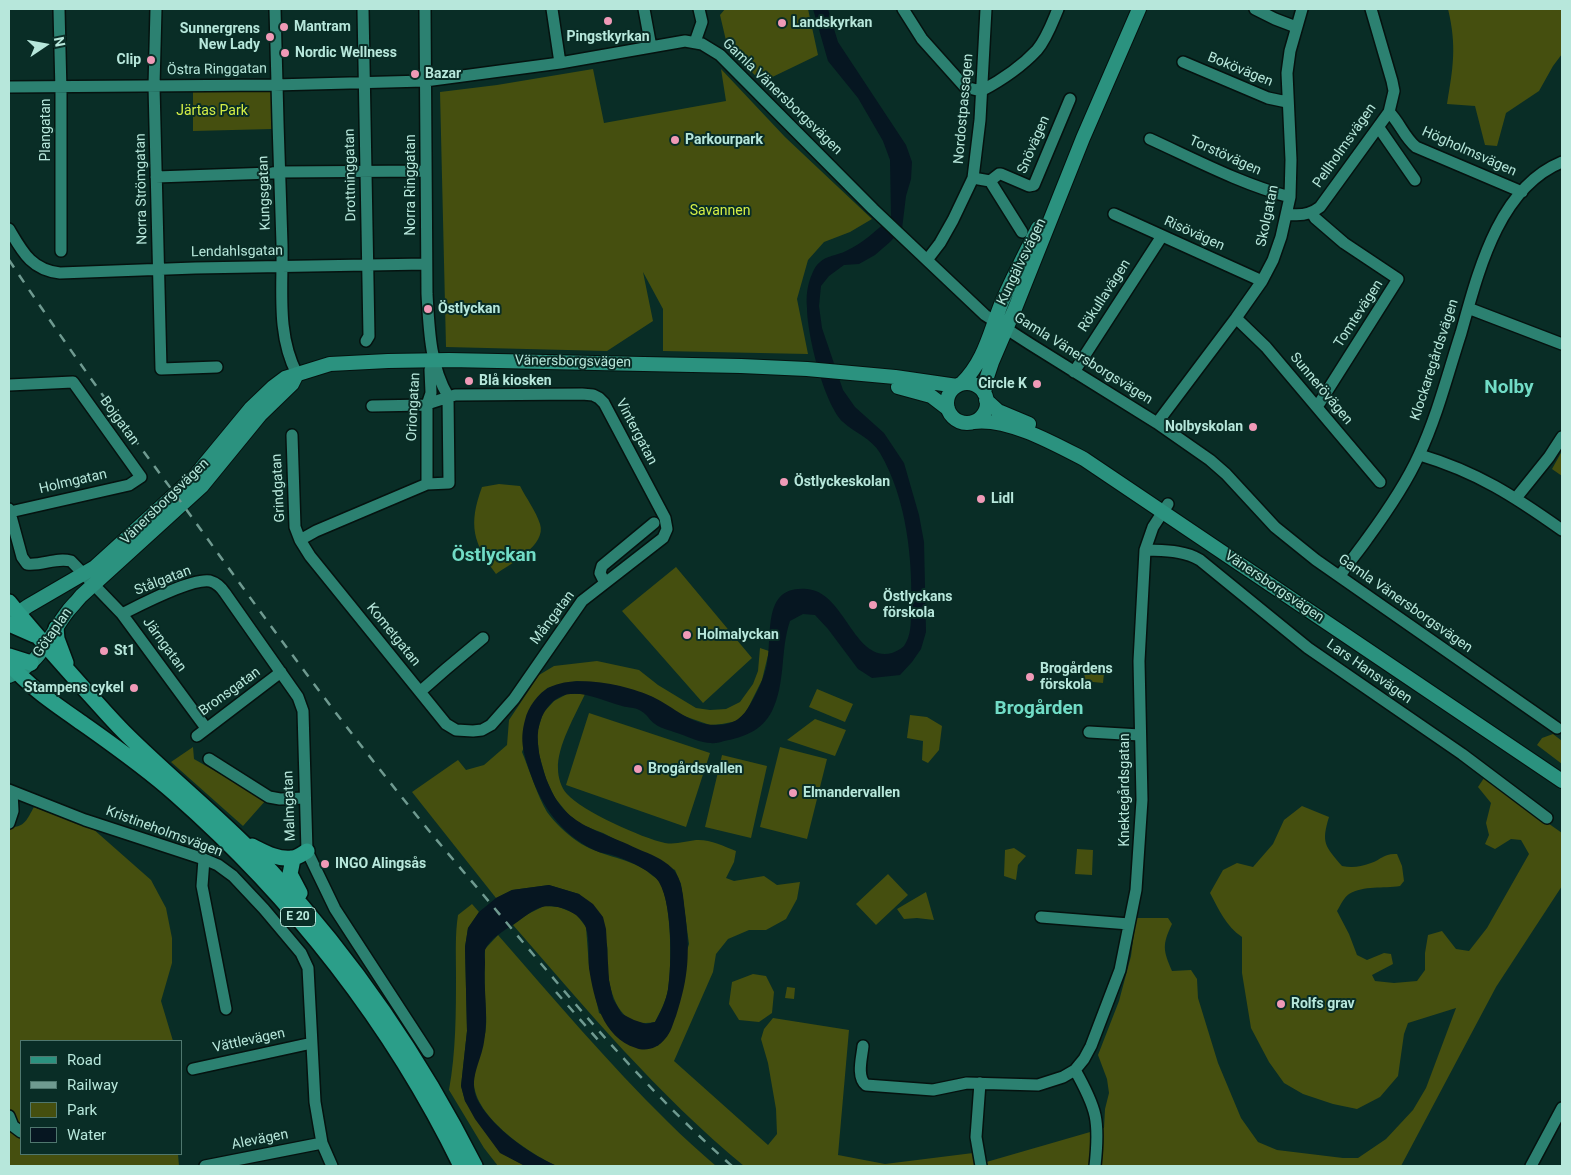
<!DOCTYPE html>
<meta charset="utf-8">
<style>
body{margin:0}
#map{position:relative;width:1571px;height:1175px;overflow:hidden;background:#092d26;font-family:Roboto,sans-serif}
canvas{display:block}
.frame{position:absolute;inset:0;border:10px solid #b7e7db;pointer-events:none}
.legend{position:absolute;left:20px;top:1040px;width:162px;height:115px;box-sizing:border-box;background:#092d26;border:1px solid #4f776e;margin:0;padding:6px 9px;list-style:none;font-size:15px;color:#b7e7db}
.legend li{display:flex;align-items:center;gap:10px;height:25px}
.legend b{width:25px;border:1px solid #4f776e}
.north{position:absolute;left:20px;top:20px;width:50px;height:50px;-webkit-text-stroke:4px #092d26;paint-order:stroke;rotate:78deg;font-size:14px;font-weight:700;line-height:20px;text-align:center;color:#b7e7db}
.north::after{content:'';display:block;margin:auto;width:18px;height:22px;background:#b7e7db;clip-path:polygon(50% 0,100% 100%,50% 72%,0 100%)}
</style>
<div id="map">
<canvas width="1571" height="1175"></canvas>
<div class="frame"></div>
<ul class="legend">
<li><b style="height:6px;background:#2b927f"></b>Road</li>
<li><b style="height:6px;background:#6f9a90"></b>Railway</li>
<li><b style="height:14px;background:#454f0f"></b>Park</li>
<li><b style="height:14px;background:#061621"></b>Water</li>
</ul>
<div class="north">N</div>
</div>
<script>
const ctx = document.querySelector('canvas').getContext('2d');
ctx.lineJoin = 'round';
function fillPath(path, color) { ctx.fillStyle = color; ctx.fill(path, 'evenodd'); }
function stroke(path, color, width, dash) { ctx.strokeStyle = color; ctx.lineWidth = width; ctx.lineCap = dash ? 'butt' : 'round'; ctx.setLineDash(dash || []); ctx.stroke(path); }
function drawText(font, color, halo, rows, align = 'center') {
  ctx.font = font + ' Roboto,sans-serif'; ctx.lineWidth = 4; ctx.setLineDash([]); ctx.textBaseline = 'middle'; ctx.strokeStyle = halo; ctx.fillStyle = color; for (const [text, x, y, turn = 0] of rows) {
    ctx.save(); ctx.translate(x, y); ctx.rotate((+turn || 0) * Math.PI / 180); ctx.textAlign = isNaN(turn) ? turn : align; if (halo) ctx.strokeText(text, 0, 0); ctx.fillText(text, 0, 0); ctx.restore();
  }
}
const green = new Path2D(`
 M725 9H808L818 55 762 82 728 49 720 15Z
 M1448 9H1562V54L1553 66 1539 91 1506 113 1497 146 1485 145 1475 106 1447 104C1453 68 1457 46 1448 9Z
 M593 69 604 123 726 101 721 69 785 137 872 219 850 232 824 242 808 260 797 299 808 354 663 351V309L643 272 653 321 607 351 446 347 440 92 497 85Z
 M193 92H271L272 129 193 131Z
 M1562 451V476L1552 469Z
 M499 484 520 486C526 498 536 511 540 524 547 545 510 564 496 574 473 543 468 525 482 487Z
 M676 567 752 658 703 703 622 611Z
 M760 648 769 651 762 680 746 712 737 721 722 724 710 725 681 715 652 697 618 686 577 681 547 688 522 752C529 769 538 797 547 812 554 822 567 834 577 841 598 856 626 857 647 871 650 874 656 878 659 881 672 901 672 967 668 990 666 1001 660 1012 655 1022 618 1030 609 992 607 964 607 958 608 950 607 945 602 931 587 908 579 894L549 885 512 890 496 898 412 792 458 760 466 770 484 765 507 745 509 720 539 675 554 666 597 661 639 670 658 685 696 708 710 710 726 709 740 702 753 684 758 671Z
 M1085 667 1093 668V673H1104L1103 683 1084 681Z
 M817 689 853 704 845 722 809 707Z
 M567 694H585C575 716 557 746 558 769 558 777 561 788 567 794 582 811 642 838 665 843 676 845 686 841 696 840 709 839 724 846 736 851L734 862 726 878 734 881 764 876 777 885 800 882 797 899 786 919 766 930H749L728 939 716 954 713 972 674 1061 768 1145 777 1134 776 1109 768 1063 761 1039 764 1029 773 1018 849 1030 838 1155 885 1164 973 1153 976 1165 1104 1128 1105 1109 1109 1093 1107 1079 1098 1055 1119 1001 1131 956 1136 918H1168L1172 924C1162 945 1163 950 1172 971L1191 970 1197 979 1198 998 1218 1063 1241 1118 1258 1142 1277 1150 1343 1158H1358L1386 1139 1413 1110 1426 1088 1456 1008 1408 1023 1404 1034 1398 1076 1380 1097 1357 1109 1333 1104 1303 1094 1284 1083 1269 1062 1251 1028 1242 973V937C1226 926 1219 910 1210 893L1223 870 1237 863 1253 867 1273 844 1284 820 1302 806 1329 817C1321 843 1325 846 1342 866 1352 868 1360 867 1371 863 1382 859 1384 853 1397 854L1402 866 1404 881 1400 886C1383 889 1364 885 1349 894 1344 897 1340 906 1337 911L1349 934 1357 955 1367 960 1384 953 1391 954 1393 964 1372 975 1375 981 1394 983 1417 981 1425 970V953L1428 935 1442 931 1456 949 1469 951 1487 928 1529 854 1521 840 1511 839 1495 849 1485 844 1489 835 1486 823 1491 803 1478 787 1484 778 1562 833V886L1496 987 1401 1166H744C658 1095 586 1009 513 925L528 914 544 906 559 907 576 914 586 927 589 966 599 1013 658 1046 689 944 681 884 675 870 603 833 582 825 568 814 555 798 546 779 539 754 537 733 543 713 554 701Z
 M589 713 710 753 686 827 566 785Z
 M910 715 927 717 942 726 939 750 928 763 922 760 923 741 907 738Z
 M815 719 846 730 835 756 787 740Z
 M1553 734 1562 741V764L1537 745 1542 738Z
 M193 747 194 759 266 800 243 826 171 762Z
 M780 747 827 759 807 839 760 827Z
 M722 755 767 766 751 838 705 827Z
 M34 807 92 828 151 880 166 908 172 938V963L161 1001 173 1041H21V1154H178L179 1166H9V827C25 828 27 819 34 807Z
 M1014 848 1026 856 1018 865 1016 880 1004 876 1005 850Z
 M1077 849 1093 850 1092 875 1075 874Z
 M888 874 908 895 876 925 856 904Z
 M926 892 934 920 917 918 904 919 897 909Z
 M472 904 479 912 468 928 465 947 467 1031 461 1086 465 1101 500 1152 525 1166H498L484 1148 449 1090C456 1052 456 1012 456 973 456 953 455 934 458 915Z
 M498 935C554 999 608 1063 668 1122 684 1138 700 1152 716 1166H557C528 1153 470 1114 474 1078 475 1062 485 1043 486 1026 487 1016 485 1005 485 995 484 979 485 964 485 949Z
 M753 974 766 976 774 992 772 1013 759 1022 739 1020 729 1004 732 982Z
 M787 987 795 988 794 999 785 998Z`);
const water = new Path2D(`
 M813 9H828L838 42 906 145 912 162 911 179 906 196 902 229 890 242 875 255 859 264 844 265 829 276 821 286 819 306 822 328 843 390 855 407 884 433 904 463 919 515 924 542 926 632 921 649 912 662 900 675 872 678 858 669 828 629 815 615 803 614 790 621C780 650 786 683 772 711 762 731 744 737 724 741 721 742 714 744 711 743 701 743 689 737 680 734 673 731 661 729 655 724 649 720 648 715 641 711 635 707 629 708 622 706 595 699 565 680 545 711 535 727 537 745 541 762 558 826 586 824 638 849 650 854 663 859 672 868 683 880 683 897 685 912 690 953 689 976 676 1016 673 1023 671 1033 665 1039 658 1048 646 1052 636 1048 602 1037 594 999 589 968 588 955 590 940 586 928 581 913 557 903 542 907 532 910 523 918 514 924 505 930 489 939 485 950 484 954 485 959 485 963 483 989 489 1016 484 1042 481 1062 468 1079 477 1099 491 1127 529 1154 557 1166H525L500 1153 475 1119 465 1101 461 1086 467 1031 465 947 468 928 479 912 496 898 512 890 549 885 579 894 593 904 603 917 606 929 609 980 613 999 622 1014 634 1020 646 1024 655 1022C661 1012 666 1001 668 989 672 964 673 897 656 878 645 868 626 859 612 855 605 853 599 853 592 849 561 833 542 807 531 775 524 754 519 742 525 720 528 707 538 693 550 687 576 674 628 685 653 697 674 707 692 726 717 725 736 724 742 718 751 703 758 691 764 678 767 664 773 635 761 585 807 589 845 592 854 663 892 653 896 651 900 650 904 646 911 636 911 623 911 612 913 561 907 499 880 453 871 438 855 433 843 422 824 404 807 334 807 308 806 297 807 285 812 274 814 269 816 265 820 262 826 256 838 255 846 251 863 243 877 230 891 217L890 160 883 141 858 98 828 61Z`);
const minor = new Path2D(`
 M59 9 61 92V251
 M156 9 154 86 161 369 217 367
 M275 9C277 87 279 166 282 244 283 288 276 334 297 374
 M363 9 369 336 366 341
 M552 9 560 63
 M644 9 651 47
 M903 9 922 39 965 87 981 91
 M1255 9 1275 19 1296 27
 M695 42 702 22 699 9
 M1183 62 1268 98 1287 102
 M9 87 274 85 425 81 560 63 685 41 702 44 720 55 873 209 985 315 1030 344 1157 423 1210 460 1226 474 1275 527 1316 560 1557 728
 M981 91C1000 81 1022 66 1037 50 1047 38 1052 23 1058 9
 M1389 112C1400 123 1404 137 1416 147L1522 192
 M1379 128 1415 180
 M1150 139C1196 160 1241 184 1290 197
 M156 177 272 173 279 172 426 171
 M973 178 990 181 999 174H1001L1029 186 1034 185 1070 99
 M990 181 1022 232
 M1312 213 1315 218 1344 243 1398 279 1317 407
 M1114 214 1262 281
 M1287 214C1299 216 1310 215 1320 207L1389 112 1394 91 1392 81 1371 9
 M9 229C22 251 31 270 60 273L195 268 426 264
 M927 260 940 243 953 220 973 178 980 120 986 9
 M1468 308 1562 344
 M1236 318 1266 347 1380 482
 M1074 372 1162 236
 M9 385 73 382 141 477 129 485 10 512
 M372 406 427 405
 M1157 423 1236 318 1262 281 1273 260 1281 237 1290 197 1291 160 1287 73 1290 51 1302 9
 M292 435 295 527 300 540 310 556 446 724 456 730 473 731 482 730 491 725 514 699 582 601 663 538 667 529 665 518 604 403 599 398 593 395 582 394 455 395 427 404
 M1420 455C1477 472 1514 496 1562 530
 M427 484V405L431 393 430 370 433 362
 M1516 498 1549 457 1562 437
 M9 509 22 557 27 564C42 566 56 557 71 561L122 614 206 728
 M300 540 316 531 427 484 449 483 448 396C430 366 429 328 427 294L425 9
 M1145 550C1164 551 1184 550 1200 560L1308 648 1462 754 1547 818
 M1340 576C1348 563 1358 552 1367 539 1386 513 1406 484 1419 455 1437 417 1448 373 1461 333 1478 273 1498 188 1562 162
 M605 583 600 573 602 566 654 523
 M122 614C140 605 191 578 210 581 217 583 221 587 225 593L298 697 303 711 307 851 335 909 428 1052
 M422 690 446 669 483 638
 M1089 732 1140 735
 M197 736 281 672
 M209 759 269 797 280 799 304 798
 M9 790 85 820 204 859 218 865 233 876 264 909 301 953 308 968 315 1102 322 1143 332 1166
 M9 823 13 811 12 792
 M204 859 202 886 226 1009
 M1041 917 1129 924
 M863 1046C862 1057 856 1077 866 1085L933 1090 967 1083 1038 1085 1063 1077 1075 1070 1084 1059 1091 1046 1120 970 1136 890 1142 800 1139 661 1145 550 1153 527 1168 504
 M193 1069 312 1043
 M1075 1070C1097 1109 1100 1121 1095 1166
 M980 1083 976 1137 981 1166
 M9 1116 13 1126 21 1132
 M205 1166 322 1143
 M1531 1166 1562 1108`);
const major = new Path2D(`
 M947 403a20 20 0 1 1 40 0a20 20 0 1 1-40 0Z
 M961 384C985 361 990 331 1002 302 1013 277 1026 252 1038 228
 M898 387 931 396 948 409
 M984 393 987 377 992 362 1016 306 1083 138 1139 9
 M986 400 998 411 1029 424
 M973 422C1007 417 1055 444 1084 459L1562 781
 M9 619 28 606 95 567 194 477 251 408 273 387 285 378 330 364 388 361 449 360 741 366 807 369 895 377 957 386
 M9 676C42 664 48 636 68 611 72 606 77 601 81 596L202 486 260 415 292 384 297 374`);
const highway = new Path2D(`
 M9 602C34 633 61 663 88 693 100 706 111 719 124 732 172 780 226 822 272 872 353 960 421 1059 475 1166
 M9 624 34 635
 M56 628 57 639 66 663
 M9 656 31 663
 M9 663C29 687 56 705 82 723 113 745 146 768 175 794 293 898 392 1024 461 1166
 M252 846C264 852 278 860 292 858 297 858 302 854 307 851
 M293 859 290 874 300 893`);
const rail = new Path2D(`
 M9 260C63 341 120 420 178 498 253 602 328 706 409 806 432 835 456 863 480 891 560 986 639 1084 732 1166
 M556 992 599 1041`);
const markers = [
 [608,21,5,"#f09ab7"],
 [782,23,5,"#f09ab7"],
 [284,27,5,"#f09ab7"],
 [270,37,5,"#f09ab7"],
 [285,53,5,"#f09ab7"],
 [151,60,5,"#f09ab7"],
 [415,74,5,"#f09ab7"],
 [675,140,5,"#f09ab7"],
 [428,309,5,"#f09ab7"],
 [469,381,5,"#f09ab7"],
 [1037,384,5,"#f09ab7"],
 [1253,427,5,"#f09ab7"],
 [784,482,5,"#f09ab7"],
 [981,499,5,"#f09ab7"],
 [873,605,5,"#f09ab7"],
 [687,635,5,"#f09ab7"],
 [104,651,5,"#f09ab7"],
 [1030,677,5,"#f09ab7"],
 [134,688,5,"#f09ab7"],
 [638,769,5,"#f09ab7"],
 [793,793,5,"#f09ab7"],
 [325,864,5,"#f09ab7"],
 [1281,1004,5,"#f09ab7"]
];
const shields = [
 [298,917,35]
];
const shieldNames = [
 ["E 20",298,917]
];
const poiNames = [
 ["Landskyrkan",792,23],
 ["Mantram",294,27],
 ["Sunnergrens",260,29,"right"],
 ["New Lady",260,45,"right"],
 ["Pingstkyrkan",608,37,"center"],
 ["Nordic Wellness",295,53],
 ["Clip",141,60,"right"],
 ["Bazar",425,74],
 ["Parkourpark",685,140],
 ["Östlyckan",438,309],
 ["Blå kiosken",479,381],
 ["Circle K",1027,384,"right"],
 ["Nolbyskolan",1243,427,"right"],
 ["Östlyckeskolan",794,482],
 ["Lidl",991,499],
 ["Östlyckans",883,597],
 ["förskola",883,613],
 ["Holmalyckan",697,635],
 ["St1",114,651],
 ["Brogårdens",1040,669],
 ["förskola",1040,685],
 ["Stampens cykel",124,688,"right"],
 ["Brogårdsvallen",648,769],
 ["Elmandervallen",803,793],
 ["INGO Alingsås",335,864],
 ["Rolfs grav",1291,1004]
];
const streetNames = [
 ["Östra Ringgatan",217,70,-1],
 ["Bokövägen",1240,70,22],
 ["Gamla Vänersborgsvägen",782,97,44],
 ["Nordostpassagen",964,109,-85],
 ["Plangatan",46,130,-90],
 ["Snövägen",1034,145,-67],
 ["Pellholmsvägen",1345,146,-55],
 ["Högholmsvägen",1469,152,24],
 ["Torstövägen",1225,156,24],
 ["Drottninggatan",351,175,-91],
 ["Norra Ringgatan",411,185,-90],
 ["Norra Strömgatan",142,189,-91],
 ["Kungsgatan",265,193,-92],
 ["Skolgatan",1268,216,-78],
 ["Risövägen",1194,234,24],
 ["Lendahlsgatan",237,252,-1],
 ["Kungälvsvägen",1022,262,-64],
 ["Rökullavägen",1105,296,-57],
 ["Tomtevägen",1359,314,-57],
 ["Gamla Vänersborgsvägen",1083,359,32],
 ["Klockaregårdsvägen",1435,360,-72],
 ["Vänersborgsvägen",573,362,1],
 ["Sunnerövägen",1321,389,50],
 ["Oriongatan",414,407,-87],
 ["Bojgatan",119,421,54],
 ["Vintergatan",636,432,62],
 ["Holmgatan",73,482,-13],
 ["Grindgatan",279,488,-93],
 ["Vänersborgsvägen",165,502,-44],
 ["Stålgatan",163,581,-21],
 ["Vänersborgsvägen",1274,587,34],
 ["Gamla Vänersborgsvägen",1405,604,35],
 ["Mångatan",553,618,-53],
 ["Götaplan",53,633,-55],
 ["Kometgatan",393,635,51],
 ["Järngatan",164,645,54],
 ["Lars Hansvägen",1369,672,35],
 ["Bronsgatan",230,692,-36],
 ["Knektegårdsgatan",1125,790,-90],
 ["Malmgatan",290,806,-92],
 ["Kristineholmsvägen",164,832,20],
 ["Vättlevägen",249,1041,-12],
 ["Alevägen",260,1140,-11]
];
const parkNames = [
 ["Järtas Park",212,111],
 ["Savannen",720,211]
];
const districtNames = [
 ["Nolby",1509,388],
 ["Östlyckan",494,556],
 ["Brogården",1039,709]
];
fillPath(green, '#454f0f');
fillPath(water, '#061621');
stroke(minor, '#05120f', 14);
stroke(major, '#05120f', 16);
stroke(highway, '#05120f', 18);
stroke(minor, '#2c8171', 11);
stroke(major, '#2b927f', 14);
stroke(highway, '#2b9e89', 15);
stroke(rail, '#6f9a90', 2.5, [9, 9]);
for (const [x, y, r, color] of markers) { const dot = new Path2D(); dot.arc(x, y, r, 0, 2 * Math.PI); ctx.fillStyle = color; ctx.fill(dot); stroke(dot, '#092d26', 2); }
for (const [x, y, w] of shields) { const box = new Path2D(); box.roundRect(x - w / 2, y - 9.5, w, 19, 4); ctx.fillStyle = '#092d26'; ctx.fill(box); stroke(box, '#b7e7db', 1); }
drawText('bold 12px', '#b7e7db', null, shieldNames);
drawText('bold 14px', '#b7e7db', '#092d26', poiNames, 'left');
drawText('14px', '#b7e7db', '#092d26', streetNames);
drawText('14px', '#d4ee46', '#092d26', parkNames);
drawText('bold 19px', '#71dcc6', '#092d26', districtNames);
</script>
